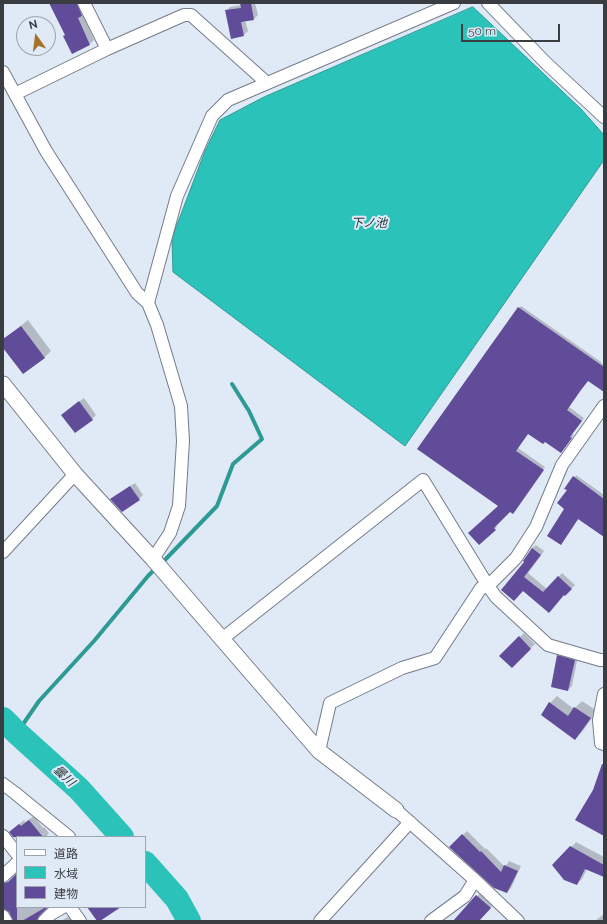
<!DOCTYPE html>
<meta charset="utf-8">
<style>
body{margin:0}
#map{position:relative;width:607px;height:924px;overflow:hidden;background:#e0e9f6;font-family:Raleway,"Noto Sans JP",sans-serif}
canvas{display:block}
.frame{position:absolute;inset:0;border:4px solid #393d42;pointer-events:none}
.legend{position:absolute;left:16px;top:836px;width:130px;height:72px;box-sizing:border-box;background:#e0e9f6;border:1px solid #9da4ae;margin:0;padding:5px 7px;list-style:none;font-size:12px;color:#393d42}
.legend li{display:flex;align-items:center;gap:8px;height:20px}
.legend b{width:20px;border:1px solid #9da4ae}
.north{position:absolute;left:16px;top:16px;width:40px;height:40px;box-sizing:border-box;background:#e0e9f6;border:1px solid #9da4ae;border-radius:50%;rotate:346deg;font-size:11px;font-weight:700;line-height:16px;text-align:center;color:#393d42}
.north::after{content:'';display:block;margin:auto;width:14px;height:18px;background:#a47228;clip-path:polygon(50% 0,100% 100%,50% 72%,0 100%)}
.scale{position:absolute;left:461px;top:24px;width:99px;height:18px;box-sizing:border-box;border:2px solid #393d42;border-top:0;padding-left:5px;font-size:12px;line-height:14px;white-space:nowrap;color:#393d42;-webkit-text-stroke:3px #e0e9f6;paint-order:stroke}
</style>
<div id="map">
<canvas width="607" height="924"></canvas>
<div class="frame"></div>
<ul class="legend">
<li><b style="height:5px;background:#fff"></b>道路</li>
<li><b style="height:11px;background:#2ac2b9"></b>水域</li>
<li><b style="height:11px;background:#604c98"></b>建物</li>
</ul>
<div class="north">N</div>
<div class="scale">50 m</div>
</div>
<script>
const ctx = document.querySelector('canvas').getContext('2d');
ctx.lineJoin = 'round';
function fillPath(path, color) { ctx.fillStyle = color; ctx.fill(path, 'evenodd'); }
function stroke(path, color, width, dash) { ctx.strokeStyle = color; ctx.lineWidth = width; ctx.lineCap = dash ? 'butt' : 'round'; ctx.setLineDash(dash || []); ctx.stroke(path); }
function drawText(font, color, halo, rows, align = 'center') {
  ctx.font = font + ' Raleway,"Noto Sans JP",sans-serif'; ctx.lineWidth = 4; ctx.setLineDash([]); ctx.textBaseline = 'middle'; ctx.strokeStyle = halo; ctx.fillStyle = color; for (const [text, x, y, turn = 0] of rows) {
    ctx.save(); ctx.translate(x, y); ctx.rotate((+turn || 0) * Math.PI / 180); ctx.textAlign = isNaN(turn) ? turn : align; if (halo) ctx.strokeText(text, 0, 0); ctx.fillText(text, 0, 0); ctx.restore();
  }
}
const water = new Path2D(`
 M473 7 581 109 604 135V160L405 446 173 272 172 238 205 151 220 120 264 97Z`);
const shadow = new Path2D(`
 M50 3H82L86 11 82 14 94 40 90 44 72 53 66 34Z
 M255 3 258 15 254 19 245 20 248 31 244 35 226 11 230 7Z
 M521 306 601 362V363L604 365V391L588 380 583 386 569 407 584 418 572 434 574 435 563 449 528 433 518 448 545 467 515 511H510L495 525 497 527 479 543 499 505 519 308Z
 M28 320 51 351 45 357 23 373 3 346V340Z
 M84 398 96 415 92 419 67 411Z
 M576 475 604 495V536L579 518 561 544 568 490Z
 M135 483 143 495 139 499 116 495Z
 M536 545 544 551 528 573 547 589 562 573 575 585 565 595 564 594 552 608 523 590 518 596 526 562 532 548Z
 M524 633 535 644 512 667 501 656Z
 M562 652 578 656 572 686 568 690 558 656Z
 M557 696 574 709 582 701 597 711 582 732 575 739 550 703Z
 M34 816 43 828 44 827 49 833 46 837H17V840L10 832 24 820 25 822Z
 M467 831 485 849 486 848 505 867 509 861 521 866 511 888 507 892 450 847Z
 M576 842 604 857V876L587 869 582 879 577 884 553 866Z
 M17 886V907H47L42 913 43 920 42 921H14L13 916 3 905V898Z
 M482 891 495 903 478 921H455Z
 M604 914V921H595Z
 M69 916 72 921H61Z`);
const stream = new Path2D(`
 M161 564 217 506 233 464 262 439 249 411 232 384
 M17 733 39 701 94 641 148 576 156 568`);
const river = new Path2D(`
 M3 719 17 733 79 789 122 837
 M145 863 177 899 189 921`);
const building = new Path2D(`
 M49 3H77L82 16 78 18 90 45 72 54 63 36 65 35Z
 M240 3H251L254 20 241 22 244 36 231 39 225 10 241 8Z
 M518 307 604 367V392L588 381 581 390 567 410 582 421 570 437 572 438 561 453 545 442 543 444 528 434 516 451 544 470 513 514 510 512 494 528 496 530 479 545 468 533 498 506 417 449Z
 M21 326 45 358 23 374 3 348V339Z
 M79 401 93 420 75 433 61 415Z
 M573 476 604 499V537L578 519 561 545 547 536 564 509 557 503 567 490 564 489Z
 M130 486 140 500 122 512 110 499Z
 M532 548 541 555 524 577 543 592 558 576 572 589 565 596 564 595 549 613 523 591 514 601 501 590 524 562 523 561Z
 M519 636 531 649 512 668 499 656Z
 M557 655 575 660 568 691 551 687Z
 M549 702 568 716 574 707 591 718 575 740 541 715Z
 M602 764H604V836L575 820 593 790Z
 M29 820 43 837H13L9 832 19 824 21 826Z
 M462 834 480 852 481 851 501 872 504 865 518 871 507 893 494 888 449 847Z
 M570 846 604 865V877L585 869 577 885 564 880 552 865Z
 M17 873V921H13L9 912 3 909V883L8 882Z
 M476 895 491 908 479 921H453Z
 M46 907H48L39 916 37 921H22Z
 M87 907H121L100 921H97Z`);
const minor = new Path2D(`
 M84 3 107 49
 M488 3 546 63 604 117
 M3 72 46 151 137 293 148 303 157 325 181 406 183 441 179 506 170 533 153 559
 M15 94 107 49 184 15H191L267 83
 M148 303 177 196 212 116 228 100 454 3
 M3 552 75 474
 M222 639 423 480 488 586 496 597 548 645 600 660H604
 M604 694 599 720 601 743 604 744
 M319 751 330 703 402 668 435 658 481 588 488 586 516 558 536 527 562 465 604 406
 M3 784 15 793 69 837
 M396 810 475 880 518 921
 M3 836 17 854
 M3 876 17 863
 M70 907 80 921
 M3 916 6 921
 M44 921 51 914 63 907
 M320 921 410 822
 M431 921 465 896 475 880`);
const tertiary = new Path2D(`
 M3 384 75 474 153 559 222 639 319 751 396 810`);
const waterNames = [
 ["下ノ池",369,223],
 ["曇川",64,776,43]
];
fillPath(water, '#2ac2b9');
stroke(water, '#2e9a95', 1);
fillPath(shadow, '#0003');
stroke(stream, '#2e9a95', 4);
stroke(river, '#2ac2b9', 24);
fillPath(building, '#604c98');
stroke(minor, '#747c88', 14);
stroke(tertiary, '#747c88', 17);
stroke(minor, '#fff', 12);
stroke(tertiary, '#fff', 15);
drawText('italic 12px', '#1a3230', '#e0e9f6', waterNames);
</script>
